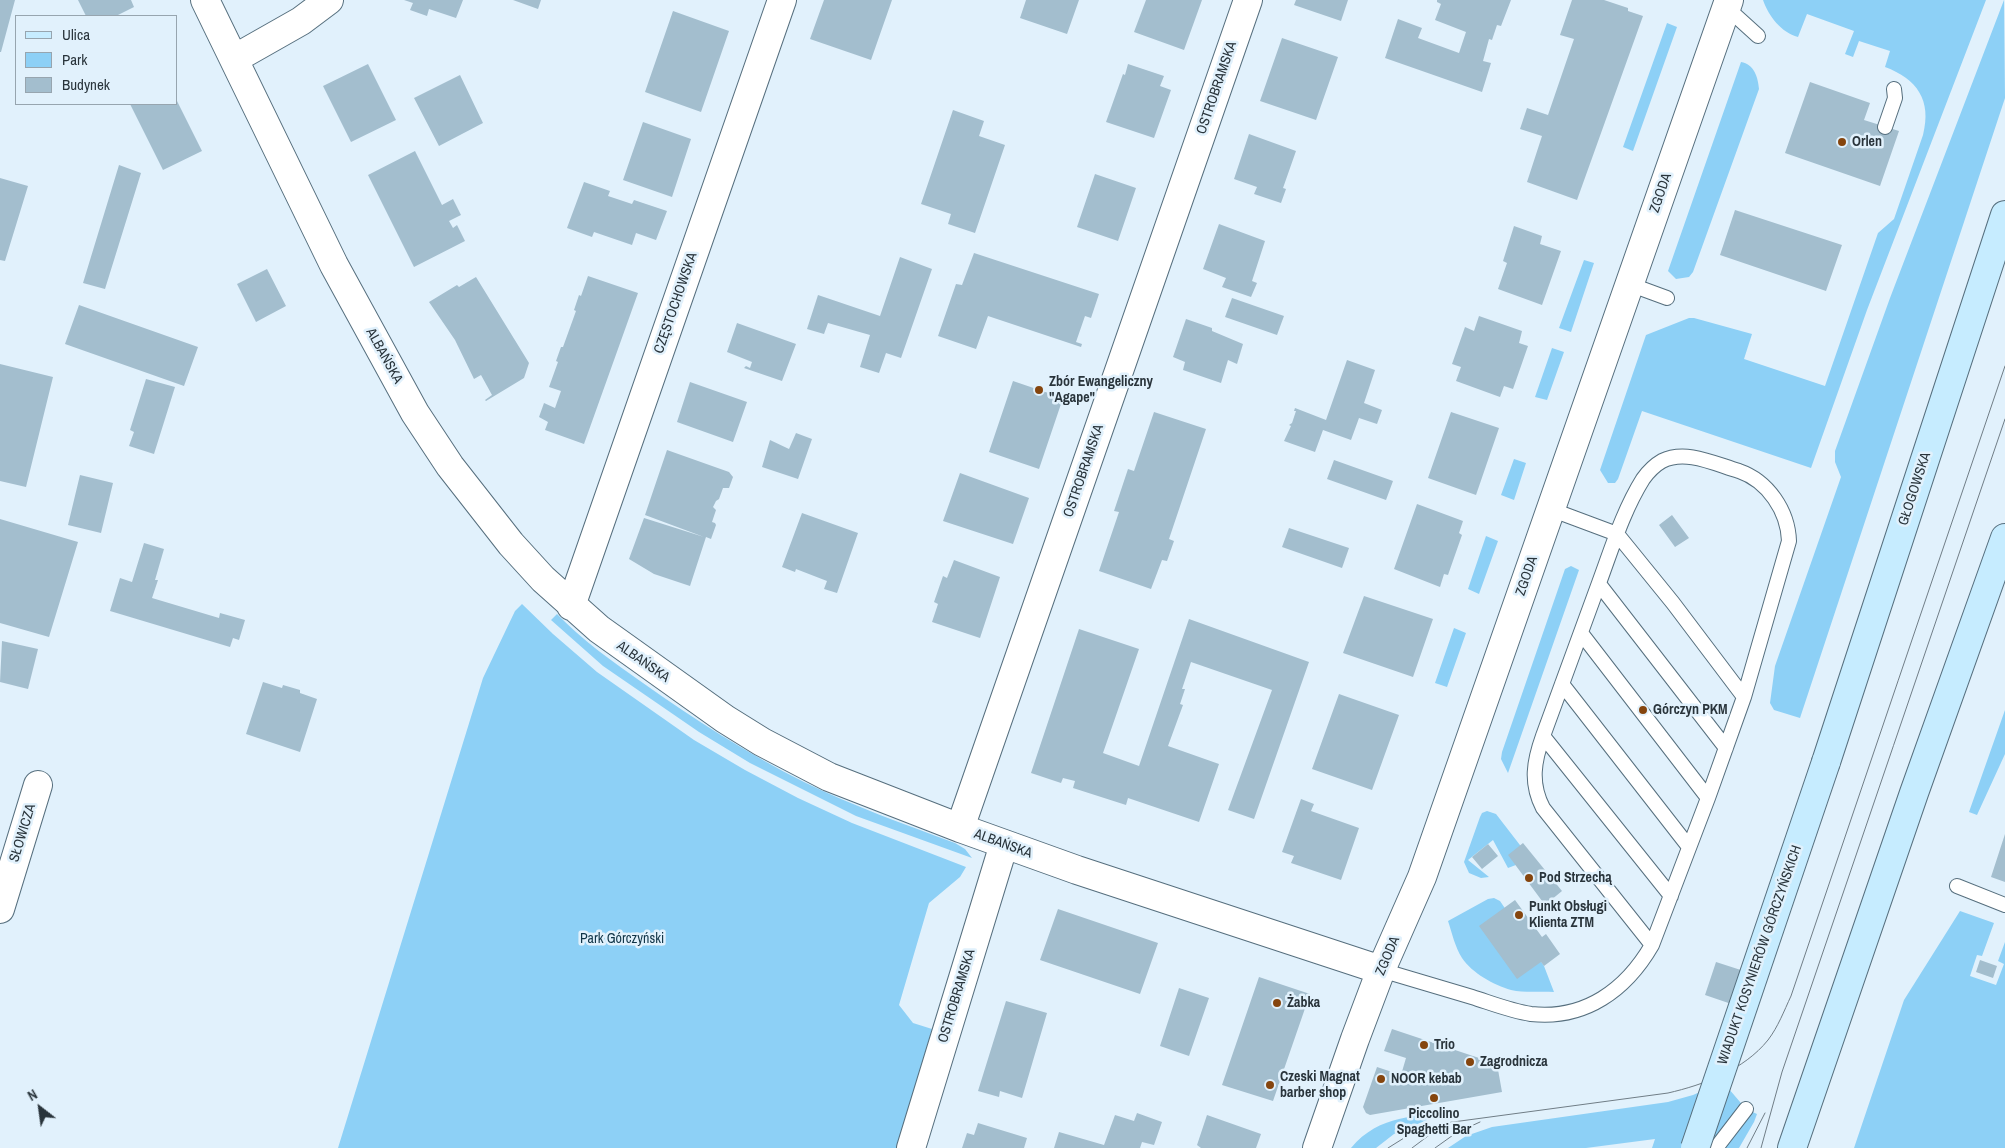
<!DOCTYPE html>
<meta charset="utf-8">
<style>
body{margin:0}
#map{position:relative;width:2005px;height:1148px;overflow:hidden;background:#e1f1fc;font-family:"Archivo Narrow",sans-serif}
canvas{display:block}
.legend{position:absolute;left:15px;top:15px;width:162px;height:90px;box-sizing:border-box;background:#e1f1fc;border:1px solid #97a5af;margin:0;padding:6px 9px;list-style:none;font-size:15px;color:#29343b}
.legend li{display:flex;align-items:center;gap:10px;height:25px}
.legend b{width:25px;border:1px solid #97a5af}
.north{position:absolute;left:15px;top:1083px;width:50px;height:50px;-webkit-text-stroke:4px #e1f1fc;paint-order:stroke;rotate:330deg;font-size:14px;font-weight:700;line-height:20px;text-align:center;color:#29343b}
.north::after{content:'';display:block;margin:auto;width:18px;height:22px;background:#29343b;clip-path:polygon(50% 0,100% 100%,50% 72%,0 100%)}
</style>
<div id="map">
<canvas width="2005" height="1148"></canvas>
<ul class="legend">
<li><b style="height:6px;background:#c6ecff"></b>Ulica</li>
<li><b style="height:14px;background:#8dd0f6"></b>Park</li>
<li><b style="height:14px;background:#a3bece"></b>Budynek</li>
</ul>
<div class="north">N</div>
</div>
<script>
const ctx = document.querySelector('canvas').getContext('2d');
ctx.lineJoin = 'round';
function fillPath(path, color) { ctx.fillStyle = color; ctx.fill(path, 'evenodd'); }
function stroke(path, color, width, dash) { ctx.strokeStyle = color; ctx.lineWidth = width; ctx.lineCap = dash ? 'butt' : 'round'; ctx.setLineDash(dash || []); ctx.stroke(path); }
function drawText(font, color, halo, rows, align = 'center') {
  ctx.font = font + ' "Archivo Narrow",sans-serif'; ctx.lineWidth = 5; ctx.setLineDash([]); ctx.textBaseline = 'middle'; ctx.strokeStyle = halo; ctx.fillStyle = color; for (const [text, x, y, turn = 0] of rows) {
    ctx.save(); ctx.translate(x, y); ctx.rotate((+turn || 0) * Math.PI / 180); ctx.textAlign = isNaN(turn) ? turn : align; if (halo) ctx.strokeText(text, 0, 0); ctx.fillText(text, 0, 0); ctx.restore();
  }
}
const green = new Path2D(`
 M1763 0H1986L1867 310 1811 468 1642 411 1618 479 1615 483H1608L1600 470 1646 335 1689 318H1694L1752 334 1744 359 1825 386 1878 233 1894 219 1923 135C1932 100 1917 79 1885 67L1890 51 1859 41 1853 57 1845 54 1854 31 1807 14 1798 37C1781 32 1769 17 1763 0Z
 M2004 0 2005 98 1800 718 1774 710 1770 703 1775 666 1841 477 1835 462V451L1890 298Z
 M1667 23 1677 27 1633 151 1623 147Z
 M1741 62C1754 64 1758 77 1759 89L1693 272 1689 277 1676 279 1668 271Z
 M1584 260 1594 263 1571 332 1559 328Z
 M1552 348 1564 352 1547 400 1535 397Z
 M1514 459 1526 463 1514 500 1501 495Z
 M1486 536 1498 541 1479 594 1468 589Z
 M1571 566 1579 570 1508 773 1501 759 1502 752 1565 569Z
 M522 604 553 634 597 672 694 740 745 770 798 798 852 823 966 867 960 877 929 903 899 1005 913 1023 932 1029 897 1148H338L483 678 515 611Z
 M557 614C582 640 613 662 643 683 694 719 748 754 804 782 853 806 904 824 955 843L965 849 972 858 856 816 750 763 699 732 603 666 551 620Z
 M1454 628 1466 633 1447 687 1435 683Z
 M2005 710V754L1977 815 1969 812Z
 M1487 811 1496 814 1523 849 1521 863 1508 868 1493 840 1468 860 1489 877 1481 878 1469 873 1464 862 1480 817 1482 813Z
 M1494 898 1500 901 1544 966 1554 992C1541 991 1524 993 1511 990 1494 985 1472 973 1462 958 1455 947 1452 933 1448 921L1488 899Z
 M1960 911 1994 923 1982 956 1977 955 1970 976 1996 985 2004 964 1998 961 2005 942V1148H1854L1904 1000Z
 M1723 1082 1746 1109 1757 1114 1754 1122 1739 1148H1652L1655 1139 1586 1148H1448L1466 1136 1492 1127 1668 1102 1693 1095Z
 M1459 1111 1427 1120 1394 1134 1376 1148H1351C1379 1114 1418 1116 1459 1111Z`);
const building = new Path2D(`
 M0 0H15L1 52H0Z
 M78 0H131L134 7 116 16H86Z
 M404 0H463L456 18 429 9 427 16 410 10 413 3Z
 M513 0H541L538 9Z
 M824 0H892L871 60 810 39Z
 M1026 0H1079L1067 34 1020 18Z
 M1146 0H1202L1184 50 1134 32Z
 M1296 0H1348L1341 21 1294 5Z
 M1437 0H1511L1501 26 1497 25 1492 40 1489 39 1483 61 1491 63 1482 92 1385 58 1398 19 1422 28 1418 38 1459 53 1466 32 1435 20 1441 4 1437 2Z
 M1572 0H1604L1628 8V11L1643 16 1577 200 1527 182 1542 136 1520 129 1527 108 1548 115 1574 39 1560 35Z
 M673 11 729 31 701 112 645 92Z
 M1282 38 1338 57 1316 120 1260 101Z
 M368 64 396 120 351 142 323 86Z
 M1128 64 1164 76 1160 86 1171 90 1154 138 1106 122 1123 74 1125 75Z
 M460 75 483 123 439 146 414 98Z
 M1810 82 1870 103 1864 120 1899 131 1880 186 1785 153Z
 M176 99 202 151 163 170 130 104H176Z
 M953 110 984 121 979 136 1005 145 975 233 948 224 951 214 921 204Z
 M643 122 691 139 672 197 623 180Z
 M1249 134 1296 151 1283 188 1286 189 1281 203 1254 194 1257 187 1234 179Z
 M415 151 442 205 453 199 461 215 449 221 453 228 457 225 465 241 414 267 368 175Z
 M119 165 141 173 105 289 83 283Z
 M1095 174 1136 188 1118 241 1077 227Z
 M0 178 28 186 5 261 0 260Z
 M584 182 610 191 608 196 632 204 634 200 667 211 656 240 636 233 632 245 594 232 592 237 567 228Z
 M1735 210 1842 245 1826 291 1720 255Z
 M1219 224 1265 241 1252 281 1257 283 1251 297 1222 287 1226 278 1203 269Z
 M1514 226 1542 236 1540 244 1561 251 1542 305 1498 289 1507 263 1503 261Z
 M974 253 1099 294 1091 318 1085 316 1076 342 1082 344 1081 347 988 316 976 349 938 336 956 284 962 285Z
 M900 257 932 269 901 358 886 353 879 373 860 367 870 335 828 323 824 334 807 329 818 295 880 316Z
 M267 269 286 306 256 322 237 284Z
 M588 276 638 293 584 444 545 430 548 422 539 417 544 403 555 408 561 391 549 387 558 362 556 361 561 347H563L576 311 574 310 579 295 581 296Z
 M476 277 529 363 524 378 486 401 485 400 492 395 481 375 474 379 455 340 429 302 457 285 459 287Z
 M1232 298 1284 316 1277 335 1225 317Z
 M79 305 198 347 184 386 65 344Z
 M1479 316 1522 331 1519 343 1528 346 1513 389 1504 386 1500 397 1456 381 1461 367 1452 364 1465 327 1474 331Z
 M1186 319 1212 328V331L1243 344 1237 364 1228 360 1221 383 1183 370 1185 362 1173 357Z
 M737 323 796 344 782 381 744 368 746 366 750 368 752 362 727 352Z
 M1347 360 1375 370 1364 403 1382 410 1377 424 1359 418 1351 440 1323 430 1315 452 1284 441 1291 426 1289 425 1292 423 1296 411H1294L1295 408 1326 420Z
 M0 364 53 377 26 487 0 481Z
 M146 379 175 387 154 454 129 446 134 432 130 430Z
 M1013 381 1063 398 1039 469 989 452Z
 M690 382 747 402 733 442 677 422Z
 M1154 412 1206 429 1169 539 1174 541 1167 561 1162 560 1151 589 1099 571 1119 512 1114 511 1128 469 1134 471Z
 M1451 412 1499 428 1476 495 1428 478Z
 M796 433 812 439 798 479 762 467 770 440 789 449Z
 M667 450 729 472 733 477 729 488H723L719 499 716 501 713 507 716 510 712 522 715 523 716 525 711 539 706 537 690 586 654 574 629 559 644 518 704 537 645 515Z
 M1334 460 1393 481 1386 500 1327 479Z
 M960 473 1029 498 1013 544 943 521Z
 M80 475 113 483 101 533 68 525Z
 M1417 504 1463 521 1459 533 1462 535 1448 575 1444 574 1440 587 1394 569Z
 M802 513 858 533 837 593 824 589 827 581 796 569 795 572 782 567Z
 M1672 515 1689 538 1675 547 1659 525Z
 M0 519 78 542 49 637 0 623Z
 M1289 528 1349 548 1342 568 1282 547Z
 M144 543 164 549 155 580H158L152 598 219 618 220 613 245 620 239 640 233 638 230 647 110 611 120 578 132 582Z
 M954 560 1000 577 980 638 932 622 938 604 934 602 943 576 947 578Z
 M1364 596 1433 619 1413 677 1343 653Z
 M1189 619 1309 662 1254 819 1228 810 1272 690 1191 662 1182 689H1185L1180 704 1183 705 1168 746 1219 764 1199 822 1128 798 1126 805 1073 788 1075 781 1063 778 1061 783 1031 773 1079 629 1139 649 1103 753 1139 766Z
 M2 641 38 649 28 689 0 682Z
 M263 682 282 688 283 685 300 690V693L317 699 300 752 246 734Z
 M1339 694 1399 715 1372 790 1312 769Z
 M1301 799 1314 804 1311 811 1359 828 1341 880 1291 863 1294 856 1282 852Z
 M2005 834V882L1991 877Z
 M1523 843 1562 891 1545 905 1508 855Z
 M1488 844 1498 856 1482 869 1472 857Z
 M1515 900 1542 937 1546 934 1560 954 1544 966 1541 962 1517 979 1479 926Z
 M1058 909 1158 943 1140 994 1040 960Z
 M1980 960 1997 966 1993 978 1976 972Z
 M1716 962 1747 972 1749 1010 1705 995Z
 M1259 977 1310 994 1273 1101 1222 1085Z
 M1179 988 1209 998 1189 1056 1160 1046Z
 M1006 1001 1047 1013 1022 1098 1000 1091 999 1097 978 1091Z
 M1392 1029 1497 1064 1502 1092 1370 1115 1366 1113 1363 1107 1377 1067 1401 1075 1406 1058 1384 1051Z
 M1137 1113 1162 1122 1154 1145 1142 1142 1140 1148H1054L1059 1132 1104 1145 1115 1115 1134 1121Z
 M1207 1115 1261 1134 1256 1148H1201L1197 1145Z
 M978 1123 1027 1138 1024 1148H962L967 1133 974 1135Z`);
const service = new Path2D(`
 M1726 7 1758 36
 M1885 127 1895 98 1894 89
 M1629 284 1667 298
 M1550 509 1617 534 1673 603 1744 697
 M1599 584 1726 748
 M1581 633 1708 798
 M1562 684 1689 847
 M1543 736 1671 896
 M1957 886 2005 905
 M1381 970C1411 979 1442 988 1472 997 1491 1003 1511 1011 1531 1014 1585 1020 1626 990 1652 945L1708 798 1744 697 1789 541C1788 511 1768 481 1739 471 1715 464 1686 449 1662 461 1655 465 1648 472 1643 479 1623 511 1612 548 1599 583 1580 634 1562 685 1543 736 1534 761 1530 783 1543 808L1652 945
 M1716 1148 1746 1109`);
const minor = new Path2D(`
 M205 0 334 265 415 413 450 466 511 544 543 579 599 629 725 719 762 742 829 777 960 828 1077 870 1381 970
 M234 59 301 21 329 0
 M571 606 782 0
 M960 828 1248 0
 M0 909 38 785
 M911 1148 1004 844
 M1317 1148 1355 1039 1381 970 1422 877 1729 0`);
const secondary = new Path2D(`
 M1826 762 2005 215
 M1792 1148 1914 793 2005 538`);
const tram = new Path2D(`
 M1388 1148 1412 1133 1438 1124 1668 1093C1703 1085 1744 1070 1768 1040 1778 1027 1784 1011 1791 996L2005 366
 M1412 1148 1428 1136 1441 1129
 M1435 1148 1456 1133 1480 1122
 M1747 1148 1765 1113
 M1761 1148 1782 1072 2005 419`);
const secondaryBridge = new Path2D(`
 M1695 1148 1826 762`);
const markers = [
 [1842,142,5,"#85450e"],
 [1039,390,5,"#85450e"],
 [1643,710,5,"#85450e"],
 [1529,878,5,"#85450e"],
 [1519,915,5,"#85450e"],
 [1277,1003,5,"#85450e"],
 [1424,1045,5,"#85450e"],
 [1470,1062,5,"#85450e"],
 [1381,1079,5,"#85450e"],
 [1270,1085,5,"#85450e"],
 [1434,1098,5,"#85450e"]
];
const streetNames = [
 ["OSTROBRAMSKA",1217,88,-71],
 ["ZGODA",1661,193,-71],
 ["CZĘSTOCHOWSKA",676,303,-71],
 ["ALBAŃSKA",384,356,61],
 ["OSTROBRAMSKA",1084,471,-71],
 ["GŁOGOWSKA",1915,489,-72],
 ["ZGODA",1527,576,-71],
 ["ALBAŃSKA",643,662,35],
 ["SŁOWICZA",23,833,-73],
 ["ALBAŃSKA",1003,844,20],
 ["WIADUKT KOSYNIERÓW GÓRCZYŃSKICH",1760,955,-71],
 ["ZGODA",1388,956,-67],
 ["OSTROBRAMSKA",957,996,-73]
];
const poiNames = [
 ["Orlen",1852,142],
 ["Zbór Ewangeliczny",1049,382],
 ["\"Agape\"",1049,398],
 ["Górczyn PKM",1653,710],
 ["Pod Strzechą",1539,878],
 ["Punkt Obsługi",1529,907],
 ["Klienta ZTM",1529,923],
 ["Żabka",1287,1003],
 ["Trio",1434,1045],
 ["Zagrodnicza",1480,1062],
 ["Czeski Magnat",1280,1077],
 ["barber shop",1280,1093],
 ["NOOR kebab",1391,1079],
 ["Piccolino",1434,1114,"center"],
 ["Spaghetti Bar",1434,1130,"center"]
];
const parkNames = [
 ["Park Górczyński",622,939]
];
fillPath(green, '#8dd0f6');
fillPath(building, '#a3bece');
stroke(service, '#566f7e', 16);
stroke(minor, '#566f7e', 30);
stroke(secondary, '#566f7e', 30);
stroke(service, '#fff', 14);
stroke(minor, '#fff', 28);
stroke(secondary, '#c6ecff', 28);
stroke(tram, '#707d86', 1);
stroke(secondaryBridge, '#566f7e', 30, []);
stroke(secondaryBridge, '#c6ecff', 28);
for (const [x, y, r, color] of markers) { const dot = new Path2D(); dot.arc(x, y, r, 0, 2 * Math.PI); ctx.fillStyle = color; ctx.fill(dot); stroke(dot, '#e1f1fc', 2); }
drawText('14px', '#29343b', '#e1f1fc', streetNames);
drawText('bold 14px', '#29343b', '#e1f1fc', poiNames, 'left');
drawText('14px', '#103447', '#e1f1fc', parkNames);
</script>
